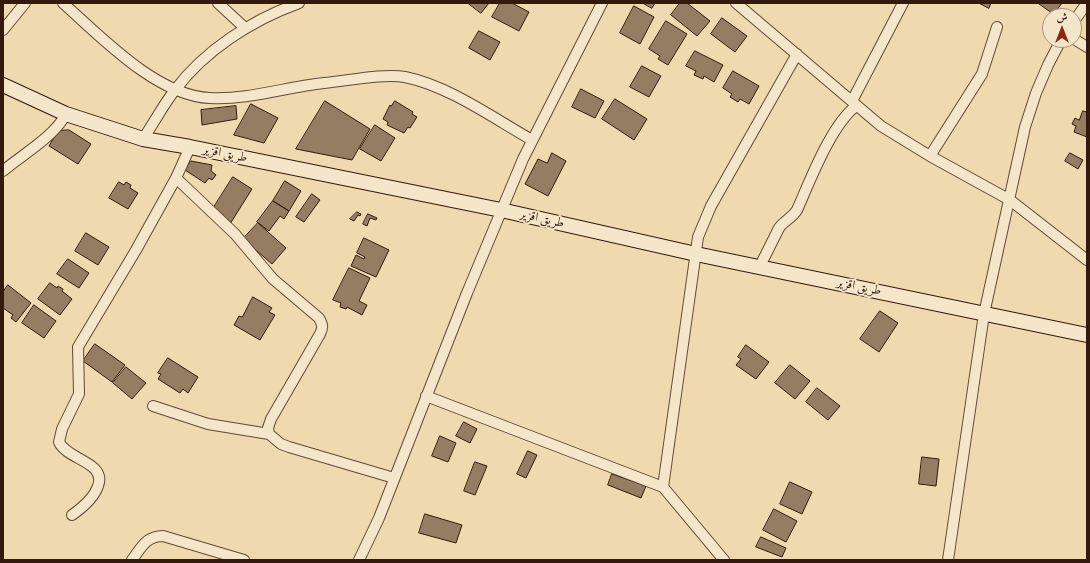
<!DOCTYPE html>
<meta charset="utf-8">
<style>
body{margin:0}
#map{position:relative;width:1090px;height:563px;overflow:hidden;background:#efd9ae;font-family:"Gentium Book Plus",Amiri,serif}
canvas{display:block}
.frame{position:absolute;inset:0;border:4px solid #321a0d;pointer-events:none}
.north{position:absolute;left:1042px;top:8px;width:40px;height:40px;box-sizing:border-box;background:#f5e6ca;border:1px solid #a7947e;border-radius:50%;rotate:0deg;font-size:11px;font-weight:700;line-height:16px;text-align:center;color:#321a0d}
.north::after{content:'';display:block;margin:auto;width:14px;height:18px;background:#8f2418;clip-path:polygon(50% 0,100% 100%,50% 72%,0 100%)}
</style>
<div id="map">
<canvas width="1090" height="563"></canvas>
<div class="frame"></div>
<div class="north">ش</div>
</div>
<script>
const ctx = document.querySelector('canvas').getContext('2d');
ctx.lineJoin = 'round';
function fillPath(path, color) { ctx.fillStyle = color; ctx.fill(path, 'evenodd'); }
function stroke(path, color, width, dash) { ctx.strokeStyle = color; ctx.lineWidth = width; ctx.lineCap = dash ? 'butt' : 'round'; ctx.setLineDash(dash || []); ctx.stroke(path); }
function drawText(font, color, halo, rows, align = 'center') {
  ctx.font = font + ' "Gentium Book Plus",Amiri,serif'; ctx.lineWidth = 3.5; ctx.setLineDash([]); ctx.textBaseline = 'middle'; ctx.strokeStyle = halo; ctx.fillStyle = color; for (const [text, x, y, turn = 0] of rows) {
    ctx.save(); ctx.translate(x, y); ctx.rotate((+turn || 0) * Math.PI / 180); ctx.textAlign = isNaN(turn) ? turn : align; if (halo) ctx.strokeText(text, 0, 0); ctx.fillText(text, 0, 0); ctx.restore();
  }
}
const building = new Path2D(`
 M468 3H489L481 13Z
 M500 3H512L529 12 519 31 492 17Z
 M643 3H655L652 8Z
 M680 3H687L710 21 697 36 671 15Z
 M979 3H991L989 8Z
 M1038 3H1062L1054 14Z
 M634 6 654 17 640 44 620 33Z
 M722 18 747 36 735 52 711 34Z
 M666 21 687 34 668 65 658 59 660 56 649 49Z
 M479 31 500 42 490 60 469 48Z
 M695 51 723 65 714 82 704 76 703 79 694 75 696 71 686 66Z
 M642 66 661 76 649 97 630 87Z
 M733 71 759 86 749 104 740 99 738 102 730 97 732 94 723 88Z
 M581 89 604 101 595 118 572 107Z
 M615 99 647 119 634 140 602 119Z
 M325 101 370 129 352 160 296 149Z
 M395 101 413 112 412 114 417 117 410 128 408 127 404 133 387 125 388 122 383 119 390 105 391 106Z
 M251 104 278 118 264 143 234 135Z
 M236 106 237 119 202 125 201 110Z
 M1083 111 1087 112V137L1074 132 1076 126 1072 124 1075 118 1079 120Z
 M375 125 395 138 381 161 360 149Z
 M69 130 91 144 78 164 49 146 58 131Z
 M552 153 566 161 548 196 525 184 538 159 547 163Z
 M1070 153 1083 160 1078 169 1065 161Z
 M191 161 212 165 211 171 216 175 212 180 209 178 205 183 185 170Z
 M233 177 252 189 230 224 214 207Z
 M285 181 301 191 289 211 273 201Z
 M119 182 124 185 126 182 131 185 130 188 138 193 128 209 109 198Z
 M312 194 320 200 304 222 296 217Z
 M273 201 289 211 284 219 280 216 269 231 257 222Z
 M357 212 361 214 360 216 358 215 354 221 350 219Z
 M368 214 377 218 376 220 370 218 367 226 363 224Z
 M258 223 286 248 272 264 243 239Z
 M86 233 109 247 98 265 75 251Z
 M364 238 389 250 376 277 351 266 356 255 364 259 365 257 357 253Z
 M68 259 89 273 79 288 57 274Z
 M349 268 370 278 359 301 367 305 362 315 347 307 346 309 340 307 341 303 333 300Z
 M50 283 57 288 58 286 63 289 62 291 72 299 60 315 38 299Z
 M8 285 31 303 16 322 11 318 13 315 3 308V292Z
 M253 297 272 308 269 312 275 315 260 340 234 325 239 316 242 317Z
 M34 305 56 321 44 338 22 323Z
 M880 311 898 323 879 352 860 339Z
 M95 344 125 365 112 382 83 361Z
 M746 345 769 362 756 379 736 365 741 359 738 357Z
 M168 358 198 377 188 393 183 389 180 393 158 379 161 374 158 373Z
 M790 365 810 381 795 399 775 383Z
 M126 367 146 383 132 399 113 383Z
 M817 388 840 406 828 420 806 402Z
 M464 422 477 429 470 443 456 436Z
 M440 436 456 443 448 462 432 456Z
 M528 451 537 455 526 478 517 474Z
 M922 457 939 459 936 486 919 484Z
 M475 462 487 466 475 495 464 491Z
 M612 474 646 486 641 498 608 485Z
 M790 482 812 492 802 514 780 504Z
 M774 509 797 521 786 542 763 530Z
 M425 514 462 525 456 543 419 533Z
 M761 537 786 548 782 557 756 547Z`);
const street = new Path2D(`
 M63 3C101 37 157 96 210 98 248 100 286 87 324 83 347 81 384 73 405 77 449 86 493 118 532 140
 M218 3 245 28
 M736 3 881 126 930 156 1010 200 1087 260
 M1074 21 1087 3
 M3 30 25 3
 M1074 39 1087 47
 M852 101 903 3
 M143 139C154 123 163 105 175 90 205 50 252 20 299 3
 M930 156 982 74 997 27
 M3 171C23 154 54 137 66 114
 M176 178 235 234 273 279 319 318C323 325 323 328 320 334L271 419 268 428 269 434 281 444 289 447 394 478
 M760 266 779 228C784 221 792 218 797 210 810 181 831 125 856 106
 M426 396 663 487 724 560
 M153 406 208 424 269 434
 M663 487 698 237 711 206 797 54
 M72 515C82 508 94 498 98 486 107 462 67 460 59 442L62 429 79 394 78 347 136 250 176 178 190 147
 M132 560C141 548 146 536 163 536L244 560
 M359 560 379 518 467 293 523 159 602 3
 M948 560 984 314 1025 127 1036 93 1048 65 1061 40`);
const secondary = new Path2D(`
 M3 85 66 114 106 127 143 139 190 147 501 210 696 254 1087 335`);
const streetNames = [
 ["طريق اقزير",225,154,12],
 ["طريق اقزير",542,219,13],
 ["طريق اقزير",859,287,12]
];
fillPath(building, '#947d61');
stroke(building, '#321a0d', 1);
stroke(street, '#614a35', 12);
stroke(secondary, '#321a0d', 16);
stroke(street, '#f5e6ca', 10);
stroke(secondary, '#f5e6ca', 14);
drawText('13px', '#321a0d', '#f5e6ca', streetNames);
</script>
